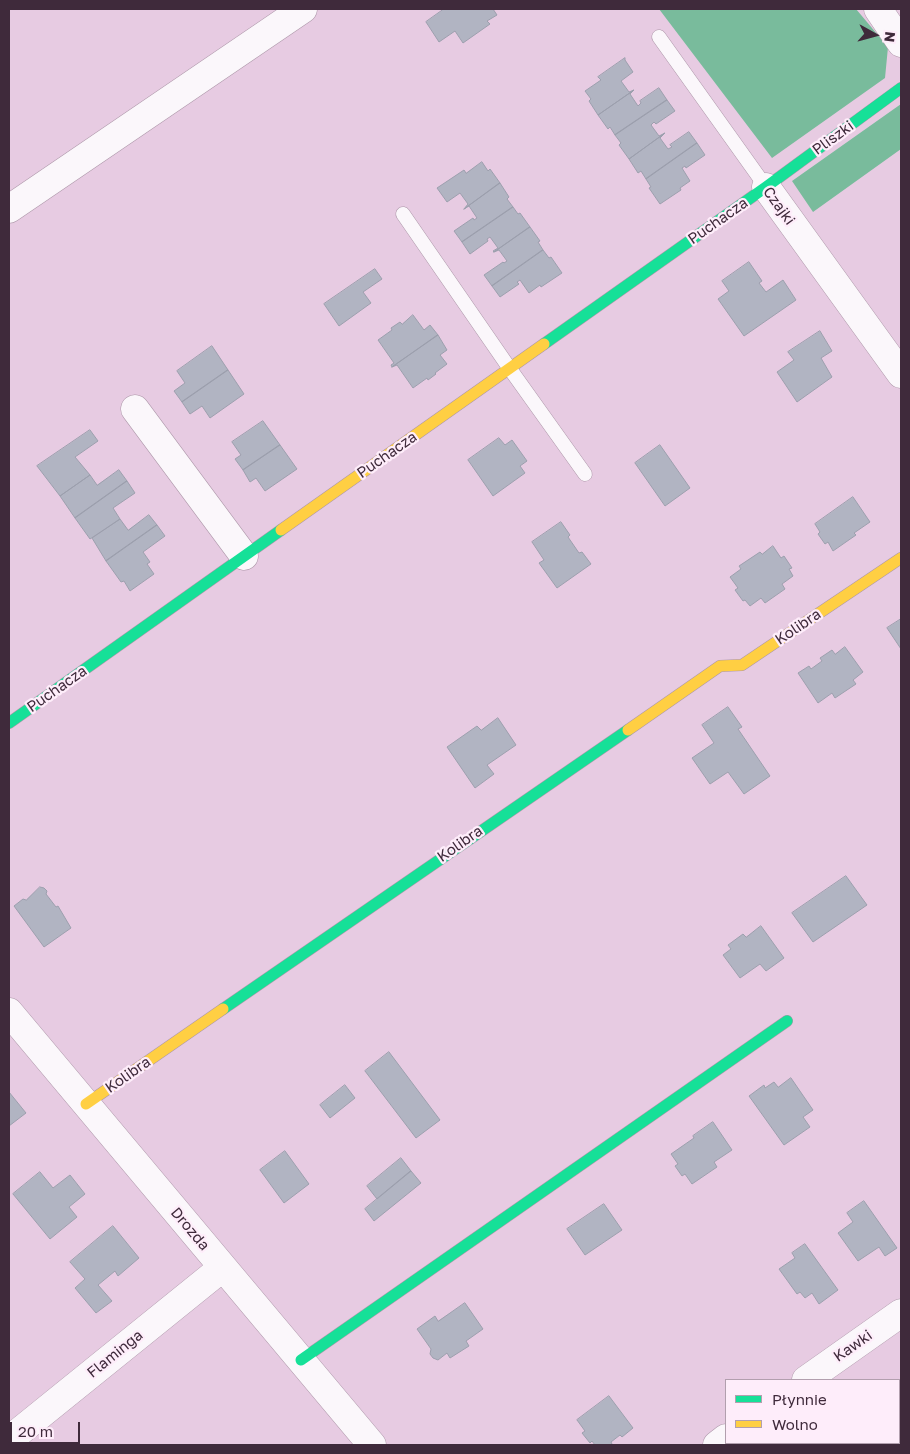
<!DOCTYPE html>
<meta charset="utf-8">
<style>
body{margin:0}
#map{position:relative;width:910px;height:1454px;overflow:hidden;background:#e7cbe2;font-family:"Golos Text",sans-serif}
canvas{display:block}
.frame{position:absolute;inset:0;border:10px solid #3f2a3b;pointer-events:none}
.legend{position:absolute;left:725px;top:1379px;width:175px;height:65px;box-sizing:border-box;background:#feedfa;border:1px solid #b29fae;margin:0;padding:6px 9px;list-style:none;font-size:15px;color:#3f2a3b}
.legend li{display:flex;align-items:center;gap:10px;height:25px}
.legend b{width:25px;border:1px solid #b29fae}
.north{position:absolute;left:850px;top:10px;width:50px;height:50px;-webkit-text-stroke:4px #feedfa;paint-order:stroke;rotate:97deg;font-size:14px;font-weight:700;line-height:20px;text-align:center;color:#3f2a3b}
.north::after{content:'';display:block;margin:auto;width:18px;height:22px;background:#3f2a3b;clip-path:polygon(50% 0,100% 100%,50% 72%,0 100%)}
.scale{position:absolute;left:10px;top:1422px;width:70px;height:22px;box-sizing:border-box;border:2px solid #3f2a3b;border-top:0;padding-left:6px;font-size:15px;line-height:18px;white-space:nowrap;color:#3f2a3b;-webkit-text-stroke:4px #feedfa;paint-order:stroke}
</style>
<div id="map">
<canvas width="910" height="1454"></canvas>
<div class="frame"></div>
<ul class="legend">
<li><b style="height:6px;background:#16e098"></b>Płynnie</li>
<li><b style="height:6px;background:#ffcf43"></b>Wolno</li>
</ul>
<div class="north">N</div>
<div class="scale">20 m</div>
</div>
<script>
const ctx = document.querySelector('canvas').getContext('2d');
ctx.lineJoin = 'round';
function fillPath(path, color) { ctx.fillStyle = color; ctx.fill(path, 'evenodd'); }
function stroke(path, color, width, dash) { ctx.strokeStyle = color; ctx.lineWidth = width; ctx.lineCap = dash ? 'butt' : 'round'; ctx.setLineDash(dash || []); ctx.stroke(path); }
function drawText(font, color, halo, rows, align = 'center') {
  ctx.font = font + ' "Golos Text",sans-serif'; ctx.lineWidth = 4.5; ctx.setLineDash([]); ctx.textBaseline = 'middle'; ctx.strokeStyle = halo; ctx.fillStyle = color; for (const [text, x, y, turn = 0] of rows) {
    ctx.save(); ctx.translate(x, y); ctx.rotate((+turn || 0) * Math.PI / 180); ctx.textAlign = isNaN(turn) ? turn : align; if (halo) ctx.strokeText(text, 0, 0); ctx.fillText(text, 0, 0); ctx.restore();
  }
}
const forest = new Path2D(`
 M659 9H856L888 47 885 78 772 158Z
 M901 104V149L813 212 792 181Z`);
const building = new Path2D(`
 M444 9H493L497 15 487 21 490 24 463 43 455 31 439 42 426 22Z
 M625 58V60L633 72 621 81 629 92 634 90 598 115 589 101 591 99 585 91 601 80 598 77Z
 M659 88 667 100 615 135 610 127 608 129 598 115 634 90 630 94 638 106 641 103 640 101Z
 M667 100 675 111 656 124 654 122 651 125 659 136 665 133 629 159 619 145 621 143 615 135Z
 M689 132 697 143 646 179 641 171 638 173 629 159 665 133 660 138 668 149 672 147 670 145Z
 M697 143 705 155 686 168 685 166 682 168 690 181 680 188 681 190 660 204 649 188 651 187 646 179Z
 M482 162 488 171 490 169 500 183 464 209 468 204 460 193 447 202 437 188 464 170 466 173Z
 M500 183 509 197 507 199 513 207 462 242 454 231 473 218 474 220 477 218 469 206 464 209Z
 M513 207 518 214 520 213 530 227 494 252 493 251 498 248 490 237 487 239 488 241 470 254 462 242Z
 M530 227 540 241 538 242 543 250 492 286 484 275 503 262 504 263 507 261 499 250 494 252Z
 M543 250 549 258 551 257 562 273 541 287 540 285 529 293 520 280 517 282 519 284 500 297 492 286Z
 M749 262 762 281 759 283 766 292 783 280 796 300 744 336 718 299 729 291 722 281Z
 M375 269 382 279 363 292 371 303 339 326 324 304Z
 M413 315 424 330 430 325 438 335 392 367 391 365 394 363 378 340 392 330 391 328 400 322 402 324Z
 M820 331 832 351 821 358 832 377 797 402 777 372 794 360 788 352Z
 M438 335 447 350 440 355 447 364 435 373 436 374 428 380 427 378 413 388 397 365 392 367Z
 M212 346 228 370 182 402 174 391 185 383 177 371Z
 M228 370 244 394 210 418 202 406 190 414 182 402Z
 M263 421 280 445 243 470 235 459 241 455 232 442Z
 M90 430 98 441 75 457 90 475 60 496 37 466Z
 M499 438 505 445 512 440 527 461 520 466 525 473 493 496 468 460Z
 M280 445 297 469 265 491 256 478 250 482 243 470Z
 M660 445 690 488 665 506 635 463Z
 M119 470 127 481 75 518 60 496 90 475 97 485Z
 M127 481 135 493 113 508 120 519 90 539 75 518Z
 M853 497 870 522 854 533 856 535 833 551 828 542 825 544 818 534 820 532 815 524Z
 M149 515 157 525 106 561 92 538 120 519 128 530Z
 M561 522 570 535 568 537 579 553 582 552 591 564 557 588 539 563 544 560 532 542Z
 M157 525 165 536 143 552 150 562 147 564 154 574 130 591 124 581 121 582 106 561Z
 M773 546 781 558 784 556 792 568 789 569 793 576 782 584 785 589 765 603 761 598 750 606 745 600 743 601 735 590 738 588 730 577 741 569 739 566 760 552 762 554Z
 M901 619V649L887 628Z
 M845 647 863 672 853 680 856 684 835 698 832 693 818 703 798 673 809 666 811 669 822 661 820 658 832 650 835 654Z
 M728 707 742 727 738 729 770 776 744 794 728 772 710 784 692 758 714 743 702 725Z
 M498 718 516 745 487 765 494 774 475 788 447 747 477 726 481 730Z
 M846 876 867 905 813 942 792 913Z
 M40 887 44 888 47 891 46 894 56 907 58 906 71 928 44 947 14 906 23 899 26 900Z
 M761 926 784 958 766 971 760 964 740 978 723 955 731 949 728 945 743 934 746 937Z
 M389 1052 440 1120 416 1138 365 1071Z
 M791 1078 813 1110 803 1117 810 1127 784 1145 749 1096 764 1085 765 1088 774 1082 778 1087Z
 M345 1085 355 1098 330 1118 320 1105Z
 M9 1092 26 1113 9 1126Z
 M713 1122 732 1150 714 1162 717 1167 692 1184 685 1174 682 1176 675 1166 678 1164 671 1154 694 1138 693 1136Z
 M285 1151 309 1184 284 1203 260 1170Z
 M401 1158 411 1171 377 1199 367 1186Z
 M411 1171 421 1183 374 1221 365 1209Z
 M40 1172 53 1188 70 1175 85 1194 69 1207 77 1217 50 1239 13 1194Z
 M864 1201 897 1248 885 1256 879 1247 858 1261 838 1233 853 1222 847 1213Z
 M604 1204 622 1230 585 1255 567 1229Z
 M113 1226 139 1258 118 1276 115 1271 98 1285 112 1301 96 1313 75 1288 85 1279 70 1262Z
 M805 1244 838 1290 819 1304 812 1293 805 1298 800 1292 797 1294 779 1269 795 1258 792 1253Z
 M465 1303 483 1329 466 1341 469 1346 450 1358 447 1353 438 1360 433 1358 430 1354 431 1349 417 1329 435 1316 438 1321Z
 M609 1396 633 1428 622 1437 620 1435 611 1442 612 1444 610 1445H595L592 1441 590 1443 582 1433 585 1431 577 1420Z
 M784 1443H820L821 1444 819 1445H780Z`);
const lane = new Path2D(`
 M659 37 766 187
 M403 214 510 369 585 474`);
const street = new Path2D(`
 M878 9 901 43
 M766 187 901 374
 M9 209 303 9
 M135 409 244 556
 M9 1012 372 1445
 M806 1380 901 1313
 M9 1440 222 1268
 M877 1443 879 1445
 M717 1445 726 1438`);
const fast = new Path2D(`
 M544 344 766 187 901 88
 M9 723 281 530
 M223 1009 628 730
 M301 1360 787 1021`);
const slow = new Path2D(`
 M281 530 544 344
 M628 730 720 666 742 665 901 558
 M86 1104 223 1009`);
const streetNames = [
 ["Pliszki",833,138,-36],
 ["Czajki",779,206,54],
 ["Puchacza",718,221,-35],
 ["Puchacza",387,455,-35],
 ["Kolibra",798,627,-34],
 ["Puchacza",57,689,-35],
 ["Kolibra",460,844,-35],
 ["Kolibra",128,1075,-35],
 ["Drozda",190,1229,50],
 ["Kawki",853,1346,-35],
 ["Flaminga",115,1354,-39]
];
fillPath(forest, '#79bb9c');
fillPath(building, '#b1b4c2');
stroke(building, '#9c9fad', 1);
stroke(lane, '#ad97a9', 15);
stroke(street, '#ad97a9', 29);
stroke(fast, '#ad97a9', 12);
stroke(slow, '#ad97a9', 12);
stroke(lane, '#fbf7fb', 14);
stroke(street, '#fbf7fb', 28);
stroke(fast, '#16e098', 11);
stroke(slow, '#ffcf43', 11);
drawText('15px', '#3f2a3b', '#feedfa', streetNames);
</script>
